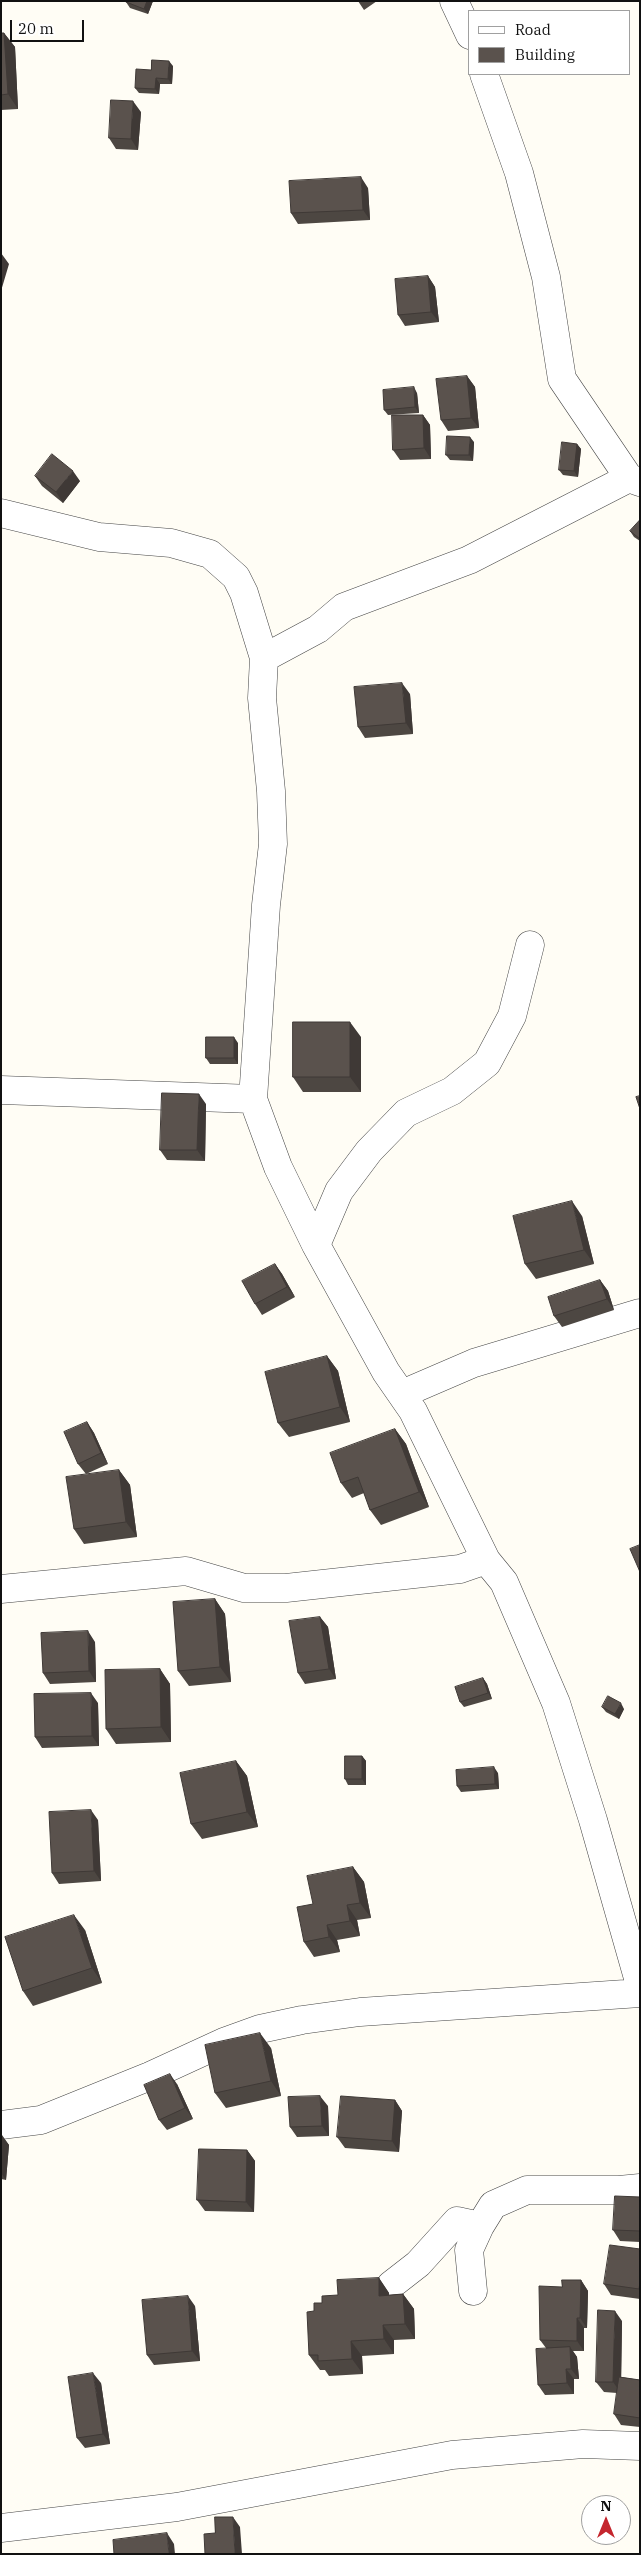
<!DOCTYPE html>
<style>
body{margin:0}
#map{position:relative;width:641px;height:2555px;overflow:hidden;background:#fffdf5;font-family:"IBM Plex Serif",serif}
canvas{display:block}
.frame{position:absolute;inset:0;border:2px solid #111;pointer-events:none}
.legend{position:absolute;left:468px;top:10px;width:162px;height:65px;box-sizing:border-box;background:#fff;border:1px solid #a0a0a0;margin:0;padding:6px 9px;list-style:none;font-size:15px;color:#111}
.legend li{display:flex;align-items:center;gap:10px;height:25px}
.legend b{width:25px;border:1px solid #a0a0a0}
.north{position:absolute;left:581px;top:2495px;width:50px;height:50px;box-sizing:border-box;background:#fff;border:1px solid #a0a0a0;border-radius:50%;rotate:0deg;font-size:14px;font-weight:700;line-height:20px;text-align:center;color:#111}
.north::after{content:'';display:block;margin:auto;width:18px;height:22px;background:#c4262e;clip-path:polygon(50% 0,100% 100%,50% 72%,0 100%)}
.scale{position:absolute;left:10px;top:20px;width:74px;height:22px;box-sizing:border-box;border:2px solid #111;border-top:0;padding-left:6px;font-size:15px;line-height:18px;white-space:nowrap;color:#111;-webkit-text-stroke:4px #fff;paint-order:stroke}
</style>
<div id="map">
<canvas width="641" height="2555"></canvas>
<div class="frame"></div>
<ul class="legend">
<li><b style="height:6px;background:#fff"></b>Road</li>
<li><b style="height:14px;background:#5a524d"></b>Building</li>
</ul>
<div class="north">N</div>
<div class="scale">20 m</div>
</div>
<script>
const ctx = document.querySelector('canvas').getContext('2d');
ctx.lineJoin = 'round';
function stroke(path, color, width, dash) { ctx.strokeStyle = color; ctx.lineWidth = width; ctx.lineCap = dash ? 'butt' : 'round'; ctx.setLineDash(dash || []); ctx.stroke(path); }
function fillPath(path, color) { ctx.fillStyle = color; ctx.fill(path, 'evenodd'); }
const street = new Path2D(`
 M454 1 470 35
 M484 74 519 173 546 277 562 379 629 478 640 482
 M1 513 99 537 171 543 210 554 236 577 244 593 264 658 262 698 271 791 273 844 266 905 253 1099 278 1167 316 1245 386 1372 413 1411 486 1560 504 1582 556 1703 593 1820 640 1985
 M264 658 318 629 344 607 469 560 629 478
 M1 1090 253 1099
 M316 1245 339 1191 369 1151 406 1113 452 1091 487 1063 512 1016 530 945
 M402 1394 474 1363 640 1313
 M1 1589 186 1571 244 1588H286L460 1569 486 1560
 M1 2125 41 2120 150 2076 224 2042 260 2029 302 2020 360 2012 640 1993
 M391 2285 418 2264 457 2221 480 2226
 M473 2291 469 2250 480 2226 493 2205 527 2190H619L640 2188
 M1 2528 177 2507 452 2455 583 2444 640 2446`);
const wall = new Path2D(`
 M153 1 148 14 130 8 126 2Z
 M358 1H377L364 10Z
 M1 33H4L15 47 18 109 1 110Z
 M173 66 172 84H160L159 94 139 93 135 88 151 70Z
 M141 112 138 150 116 149 109 138Z
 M368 188 370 220 298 224 291 213Z
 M428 276 435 287 439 322 405 326 398 315Z
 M467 376 475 387 479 428 448 431 441 420Z
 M417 393 419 413 388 415 384 410Z
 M423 415 430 425 431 459 400 460 393 450Z
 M474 442 473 461 450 460 446 455Z
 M577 444 581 449 578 477 563 475 559 470Z
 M35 476 80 481 63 503 42 486Z
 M640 520V541L634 537 630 531Z
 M410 694 413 734 365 738 358 727Z
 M361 1037V1092H303L293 1077Z
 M238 1043V1064H210L206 1058Z
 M206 1104 205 1161 167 1160 160 1150Z
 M582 1216 594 1264 536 1279 525 1264Z
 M275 1264 282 1274 295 1297 262 1315 255 1304Z
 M600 1280 608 1291 614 1310 562 1327 554 1316Z
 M327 1356 338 1371 350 1422 289 1437 278 1423Z
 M87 1422 94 1433 108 1464 86 1474 78 1464Z
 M395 1429 406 1444 429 1507 381 1525 370 1510 364 1493 352 1498 341 1483Z
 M119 1470 130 1485 137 1537 84 1544 74 1529Z
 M215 1599 225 1614 231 1682 189 1686 178 1671Z
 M320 1617 328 1627 336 1679 305 1684 298 1673Z
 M95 1642 96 1682 50 1684 43 1673Z
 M160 1669 170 1684 171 1742 116 1744 106 1729Z
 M483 1678 487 1684 492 1699 464 1707 460 1702Z
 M98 1703 99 1746 42 1748 35 1737Z
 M602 1707 624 1709 619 1719 606 1712Z
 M362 1756 366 1761V1785H348L345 1779Z
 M236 1761 247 1776 258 1827 202 1839 191 1824Z
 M498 1773 499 1789 461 1792 457 1786Z
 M98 1820 101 1881 59 1884 52 1873Z
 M353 1867 364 1882 371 1918 357 1920 360 1936 337 1940 340 1952 314 1957 304 1942 313 1904Z
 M85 1930 102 1983 33 2006 23 1991Z
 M271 2048 281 2096 226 2108 215 2093Z
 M177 2084 193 2119 167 2130 159 2120Z
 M395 2100 402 2111 399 2152 345 2148 337 2137Z
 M328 2106 329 2136 297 2137 290 2127Z
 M1 2135 9 2145 6 2180 1 2179Z
 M247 2150 255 2161 254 2212 205 2211 197 2200Z
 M640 2197V2242L620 2241 613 2230Z
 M640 2249V2299L611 2295 604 2284Z
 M379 2278 389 2293V2295L403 2294 414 2309 415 2339 394 2340V2354L362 2356 363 2374 329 2376 325 2370H320L309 2355 314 2311 322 2303 338 2295Z
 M581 2280 588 2291 587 2328H584V2351H573L577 2357 579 2379H574V2394L545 2395 538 2385 546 2348 540 2340 562 2287Z
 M195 2306 200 2361 154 2365 147 2355Z
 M622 2321 621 2377 640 2380V2427L621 2425 614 2414 617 2393 604 2392 596 2382Z
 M101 2383 110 2444 85 2448 77 2438Z`);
const shadedWall = new Path2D(`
 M147 1H153L148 14 144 9Z
 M4 33 15 47 18 109 8 94Z
 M169 61 173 66 172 84 168 79Z
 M156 78 160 84 159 94 155 89Z
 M133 101 141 112 138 150 131 139Z
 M361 177 368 188 370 220 363 210Z
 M1 253 9 264 1 291Z
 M428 276 435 287 439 322 431 312Z
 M467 376 475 387 479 428 471 418Z
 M414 387 417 393 419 413 415 407Z
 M423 415 430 425 431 459 424 448Z
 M470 437 474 442 473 461 469 455Z
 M577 444 581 449 578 477 574 471Z
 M73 471 80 481 63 503 56 492Z
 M402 683 410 694 413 734 406 723Z
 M350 1022 361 1037V1092L350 1077Z
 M234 1037 238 1043V1064L234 1058Z
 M199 1094 206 1104 205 1161 197 1150Z
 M572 1201 582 1216 594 1264 584 1250Z
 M275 1264 282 1274 295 1297 287 1287Z
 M600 1280 608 1291 614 1310 607 1299Z
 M327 1356 338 1371 350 1422 340 1407Z
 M87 1422 94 1433 108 1464 101 1453Z
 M395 1429 406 1444 429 1507 419 1492Z
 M119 1470 130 1485 137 1537 126 1522Z
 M215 1599 225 1614 231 1682 220 1667Z
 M320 1617 328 1627 336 1679 329 1669Z
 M88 1631 95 1642 96 1682 89 1671Z
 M160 1669 170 1684 171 1742 161 1727Z
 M483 1678 487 1684 492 1699 488 1693Z
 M91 1693 98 1703 99 1746 92 1736Z
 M621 1703 624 1709 619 1719 615 1714Z
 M362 1756 366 1761V1785L362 1779Z
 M236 1761 247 1776 258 1827 247 1812Z
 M494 1767 498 1773 499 1789 495 1784Z
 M91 1810 98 1820 101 1881 94 1871Z
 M353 1867 364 1882 371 1918 360 1903Z
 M347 1905 357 1920 360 1936 350 1921Z
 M74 1915 85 1930 102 1983 92 1968Z
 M327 1925 337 1940 340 1952 329 1937Z
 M260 2033 271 2048 281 2096 271 2081Z
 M170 2074 177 2084 193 2119 185 2108Z
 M320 2096 328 2106 329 2136 322 2126Z
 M395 2100 402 2111 399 2152 392 2141Z
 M2 2135 9 2145 6 2180 1 2173V2144Z
 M247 2150 255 2161 254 2212 246 2202Z
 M379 2278 389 2293 390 2310 379 2296Z
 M581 2280 588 2291 587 2328 580 2318Z
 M403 2294 414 2309 415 2339 405 2324Z
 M188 2296 195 2306 200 2361 192 2351Z
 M615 2311 622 2321 621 2393 613 2382Z
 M577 2318 584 2328V2351L577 2341Z
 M383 2325 394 2340V2354L384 2339Z
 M351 2341 362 2356 363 2374 352 2359Z
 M570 2347 577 2357 579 2379 571 2369Z
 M566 2369 574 2379V2394L567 2383Z
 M93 2373 101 2383 110 2444 103 2434Z
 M233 2517 240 2527 242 2554H235Z
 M167 2533 174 2544 175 2554H169Z`);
const building = new Path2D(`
 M126 1H147L144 9 126 2Z
 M1 33H4L8 94 1 95Z
 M152 60 169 61 168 79 156 78 155 89 135 88 136 69 151 70Z
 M111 100 133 101 131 139 109 138Z
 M361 177 363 210 291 213 289 181Z
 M428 276 431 312 398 315 395 279Z
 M467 376 471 418 441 420 436 379Z
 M414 387 415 407 384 410 383 390Z
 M392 415H423L424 448 393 450Z
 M447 436 470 437 469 455H446Z
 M562 442 577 444 574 471 559 470Z
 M52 454 73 471 56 492 35 476Z
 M640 520V539L630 531Z
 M402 683 406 723 358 727 354 687Z
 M293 1022H350V1077H293Z
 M206 1037H234V1058H206Z
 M162 1093 199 1094 197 1150H160Z
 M640 1096V1109L636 1097Z
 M572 1201 584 1250 525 1264 513 1216Z
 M275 1264 287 1287 255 1304 242 1281Z
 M600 1280 607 1299 554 1316 548 1297Z
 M327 1356 340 1407 278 1423 265 1372Z
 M87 1422 101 1453 78 1464 64 1432Z
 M395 1429 419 1492 370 1510 358 1477 341 1483 330 1453Z
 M119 1470 126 1522 74 1529 66 1477Z
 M640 1545V1572L630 1549Z
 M215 1599 220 1667 178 1671 173 1602Z
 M320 1617 329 1669 298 1673 289 1621Z
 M88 1631 89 1671 43 1673 41 1633Z
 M160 1669 161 1727 106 1729 105 1670Z
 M483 1678 488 1693 460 1702 455 1687Z
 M91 1693 92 1736 35 1737 34 1694Z
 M608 1696 621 1703 615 1714 602 1707Z
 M345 1756H362V1779H345Z
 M236 1761 247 1812 191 1824 180 1773Z
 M494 1767 495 1784 457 1786 456 1770Z
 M91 1810 94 1871 52 1873 49 1812Z
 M353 1867 360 1903 347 1905 350 1921 327 1925 329 1937 304 1942 297 1907 313 1904 307 1876Z
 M74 1915 92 1968 23 1991 5 1937Z
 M260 2033 271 2081 215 2093 205 2045Z
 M170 2074 185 2108 159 2120 144 2085Z
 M320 2096 322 2126 290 2127 288 2097Z
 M341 2096 395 2100 392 2141 337 2137Z
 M199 2149 247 2150 246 2202 197 2200Z
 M615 2196 640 2197V2231L613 2230Z
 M610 2245 640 2249V2282L639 2289 604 2284Z
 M379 2278V2296L403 2294 405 2324 383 2325 384 2339 351 2341 352 2359 318 2361V2355H309L307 2312 314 2311V2303H322V2296L338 2295 337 2280Z
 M562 2280H581L580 2318H577V2341L540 2340 539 2286 562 2287Z
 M188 2296 192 2351 147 2355 142 2300Z
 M598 2310 615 2311 613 2382H596Z
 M570 2347 571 2369H566L567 2383 538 2385 536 2349Z
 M93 2373 103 2434 77 2438 68 2377Z
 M619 2377 640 2380V2418L614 2414Z
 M215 2517H233L235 2554H205L204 2534 215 2533Z
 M167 2533 169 2554H114L113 2540Z`);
stroke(street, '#444', 29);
stroke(street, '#fff', 28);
fillPath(wall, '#4d4742');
fillPath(shadedWall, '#3f3936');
fillPath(building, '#5a524d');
stroke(building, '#3f3936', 1);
</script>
